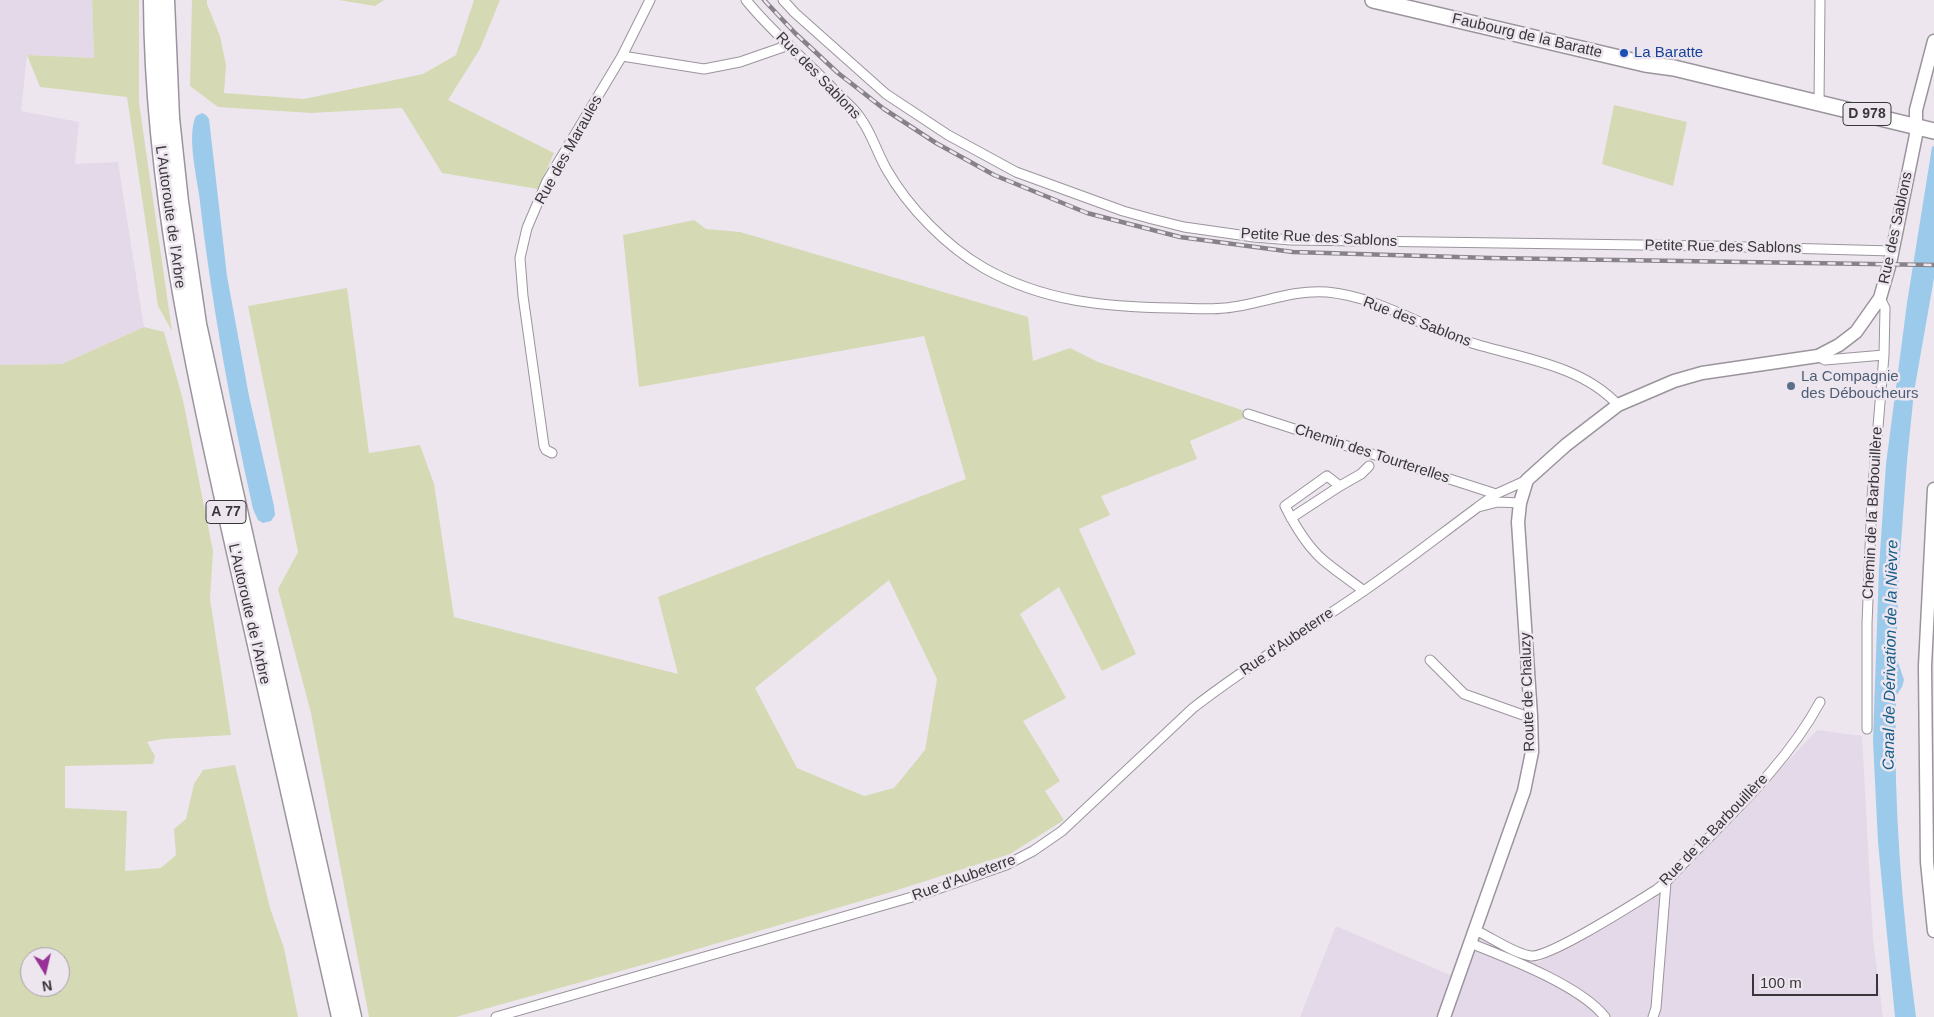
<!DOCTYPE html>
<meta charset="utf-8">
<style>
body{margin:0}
#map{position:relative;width:1934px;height:1017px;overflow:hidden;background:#ede6ef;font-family:Arial,sans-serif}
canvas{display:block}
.north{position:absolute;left:20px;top:947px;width:50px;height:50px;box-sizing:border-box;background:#ede6ef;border:1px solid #a5a0a7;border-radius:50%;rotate:171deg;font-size:14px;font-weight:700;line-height:20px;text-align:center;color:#39363a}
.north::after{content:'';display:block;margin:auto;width:18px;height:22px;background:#993296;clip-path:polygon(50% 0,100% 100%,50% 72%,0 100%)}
.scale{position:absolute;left:1752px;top:974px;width:126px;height:22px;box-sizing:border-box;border:2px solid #39363a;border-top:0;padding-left:6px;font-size:15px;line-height:18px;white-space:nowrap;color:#39363a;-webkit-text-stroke:4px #ede6ef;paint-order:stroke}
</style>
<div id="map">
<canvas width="1934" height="1017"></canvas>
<div class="north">N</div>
<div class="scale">100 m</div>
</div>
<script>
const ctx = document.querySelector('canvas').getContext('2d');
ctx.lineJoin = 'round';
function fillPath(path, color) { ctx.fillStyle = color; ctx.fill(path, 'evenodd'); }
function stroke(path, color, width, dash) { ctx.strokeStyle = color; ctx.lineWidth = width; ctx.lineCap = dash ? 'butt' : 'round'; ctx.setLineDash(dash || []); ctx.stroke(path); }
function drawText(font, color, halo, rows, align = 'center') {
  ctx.font = font + ' Arial,sans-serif'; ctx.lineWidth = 5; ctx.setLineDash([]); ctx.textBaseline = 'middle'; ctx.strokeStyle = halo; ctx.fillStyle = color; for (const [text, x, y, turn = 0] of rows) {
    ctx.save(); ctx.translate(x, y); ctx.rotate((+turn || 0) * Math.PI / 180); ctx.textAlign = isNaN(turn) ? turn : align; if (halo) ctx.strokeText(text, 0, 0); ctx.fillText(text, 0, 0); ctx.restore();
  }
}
const built = new Path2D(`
 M0 0H92L94 58 27 55 21 111 79 122 75 164 118 162 144 327 62 364 0 365Z
 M1817 730 1862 736 1873 939 1883 1017H1300L1336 926 1450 975 1467 932 1537 963 1650 900 1715 839Z`);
const green = new Path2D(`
 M92 0H139V103L172 331 158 306 127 97 40 87 27 55 94 58Z
 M192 0H207V4L220 36 226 65 224 93 304 99 423 74 456 55 474 0H500L480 49 448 100 554 153 538 189 442 173 402 108 311 113 218 107 190 86Z
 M339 0H384L375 6Z
 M1614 105 1687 122 1673 186 1602 164Z
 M694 220 706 229 740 232 764 239 1028 317 1033 361 1070 348 1098 362 1242 410 1244 418 1190 441 1197 459 1101 496 1110 515 1079 529 1136 654 1102 671 1059 587 1020 614 1066 698 1023 721 1060 781 1045 791 1064 820 1010 854 888 893 667 958 456 1017H369L311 713 278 589 298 552 248 306 347 288 369 453 420 445 434 484 454 617 678 674 658 597 966 479 924 336 639 387 623 235ZM889 580 937 679 925 750 894 788 864 796 797 768 755 688Z
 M144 327 164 332 183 400 213 551 210 599 231 735 163 739 147 742 155 756 153 764 65 766V808L127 811 125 871 161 868 176 855 174 829 186 819 194 784 203 770 235 765 270 908 284 948 298 1017H0V365L62 364ZM30 957H60V987H30Z`);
const water = new Path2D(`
 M202 113 206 115 209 119 227 276 249 396 274 506 275 515 271 521 263 523 258 520 253 509C230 405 211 300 199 194 196 174 187 134 196 116Z
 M1934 146V278L1914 392 1907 461 1899 570 1896 656 1904 680 1902 687 1896 696C1893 803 1902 910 1916 1017H1895L1878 842 1873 741 1879 568 1886 464 1907 303 1932 147Z`);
const street = new Path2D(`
 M746 0C774 35 810 63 840 96 847 103 856 110 861 119 872 134 877 153 887 170 908 207 946 246 984 268 1044 302 1106 307 1173 308 1190 308 1208 310 1225 308 1259 305 1292 289 1327 292 1382 297 1429 332 1482 346 1529 359 1584 368 1618 405
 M783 0 795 13 886 94 948 135 1016 172 1123 211 1152 219 1184 227 1254 237 1291 240 1711 246 1892 251
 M622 56 704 69 740 62 789 45
 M1819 103 1820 0
 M1818 356 1825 360 1884 355
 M1248 414 1496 494
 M552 453 546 450 544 446 523 296 520 258 527 228 547 181 622 56 650 0
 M1340 486 1361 474 1369 466
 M1520 503 1498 502 1478 507 1496 494 1527 480
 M1291 518 1340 486 1327 476 1285 506C1294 524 1307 546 1323 560 1336 571 1351 581 1364 591
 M1430 660 1464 694 1523 715 1531 716
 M1867 729V624L1872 498 1884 355 1885 308 1880 298
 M1475 930C1491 937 1514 954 1531 956 1551 957 1635 903 1656 890L1666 882C1719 824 1782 772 1820 702
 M1470 943C1508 958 1581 986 1605 1017
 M496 1017 926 893 1006 865 1033 851 1062 831 1193 708C1248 665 1307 630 1365 590 1403 564 1440 535 1478 507
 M1653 1017 1656 1008 1666 882`);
const secondary = new Path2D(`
 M1934 489 1925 666 1927 862 1934 931
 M1444 1017 1524 791 1532 752 1531 716 1518 522 1520 503 1527 480 1566 445 1618 405 1674 381 1702 373 1818 356 1839 345 1856 332 1880 298 1890 263 1916 135V110L1934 41`);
const primary = new Path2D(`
 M1373 0 1645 64 1674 68 1934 131`);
const highway = new Path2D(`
 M152 0C153 192 196 379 238 565 272 716 306 866 340 1017
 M166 0 171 118 180 202 198 324 229 466 353 1017`);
const rail = new Path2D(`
 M764 0 795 33 838 73 884 109 936 143 994 175 1087 213 1180 237 1293 252 1490 258 1934 265`);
const markers = [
 [1624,53,5,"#1a4fb4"],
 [1791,386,5,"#5c6f8a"]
];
const shields = [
 [1867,114,48],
 [226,512,40]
];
const shieldNames = [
 ["D 978",1867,114],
 ["A 77",226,512]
];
const streetNames = [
 ["Faubourg de la Baratte",1527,36,13],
 ["Rue des Sablons",818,76,46],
 ["Rue des Maraules",569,150,-61],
 ["L'Autoroute de l'Arbre",170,217,82],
 ["Rue des Sablons",1896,228,-78],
 ["Petite Rue des Sablons",1319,238,3],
 ["Petite Rue des Sablons",1723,247,1],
 ["Rue des Sablons",1417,322,21],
 ["Chemin des Tourterelles",1372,454,18],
 ["Chemin de la Barbouillère",1873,513,-87],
 ["L'Autoroute de l'Arbre",249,614,77],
 ["Rue d'Aubeterre",1287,642,-34],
 ["Route de Chaluzy",1528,692,-92],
 ["Rue de la Barbouillère",1714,830,-46],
 ["Rue d'Aubeterre",964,878,-20]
];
const transitNames = [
 ["La Baratte",1634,53]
];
const serviceNames = [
 ["La Compagnie",1801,377],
 ["des Déboucheurs",1801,394]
];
const waterNames = [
 ["Canal de Dérivation de la Nièvre",1891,655,-89]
];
fillPath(built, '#e4d9e8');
fillPath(green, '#d5dab4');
fillPath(water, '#9ccaeb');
stroke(street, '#9b949d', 11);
stroke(secondary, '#9b949d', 15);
stroke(primary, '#9b949d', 18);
stroke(highway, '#9b949d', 19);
stroke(street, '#fff', 9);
stroke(secondary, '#fff', 12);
stroke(primary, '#fff', 15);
stroke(highway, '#fff', 16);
stroke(rail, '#878289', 4.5);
stroke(rail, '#ede6ef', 2.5, [8]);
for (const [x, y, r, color] of markers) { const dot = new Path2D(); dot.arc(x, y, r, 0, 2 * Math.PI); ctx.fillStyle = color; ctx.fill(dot); stroke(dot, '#ede6ef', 2); }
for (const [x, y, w] of shields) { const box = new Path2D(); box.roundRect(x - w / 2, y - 11.5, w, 23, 4); ctx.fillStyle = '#ede6ef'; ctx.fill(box); stroke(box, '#39363a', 1); }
drawText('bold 14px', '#39363a', null, shieldNames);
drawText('15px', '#39363a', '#ede6ef', streetNames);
drawText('15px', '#164399', '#ede6ef', transitNames, 'left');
drawText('15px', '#4e5e75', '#ede6ef', serviceNames, 'left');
drawText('italic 16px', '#135d88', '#ede6ef', waterNames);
</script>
